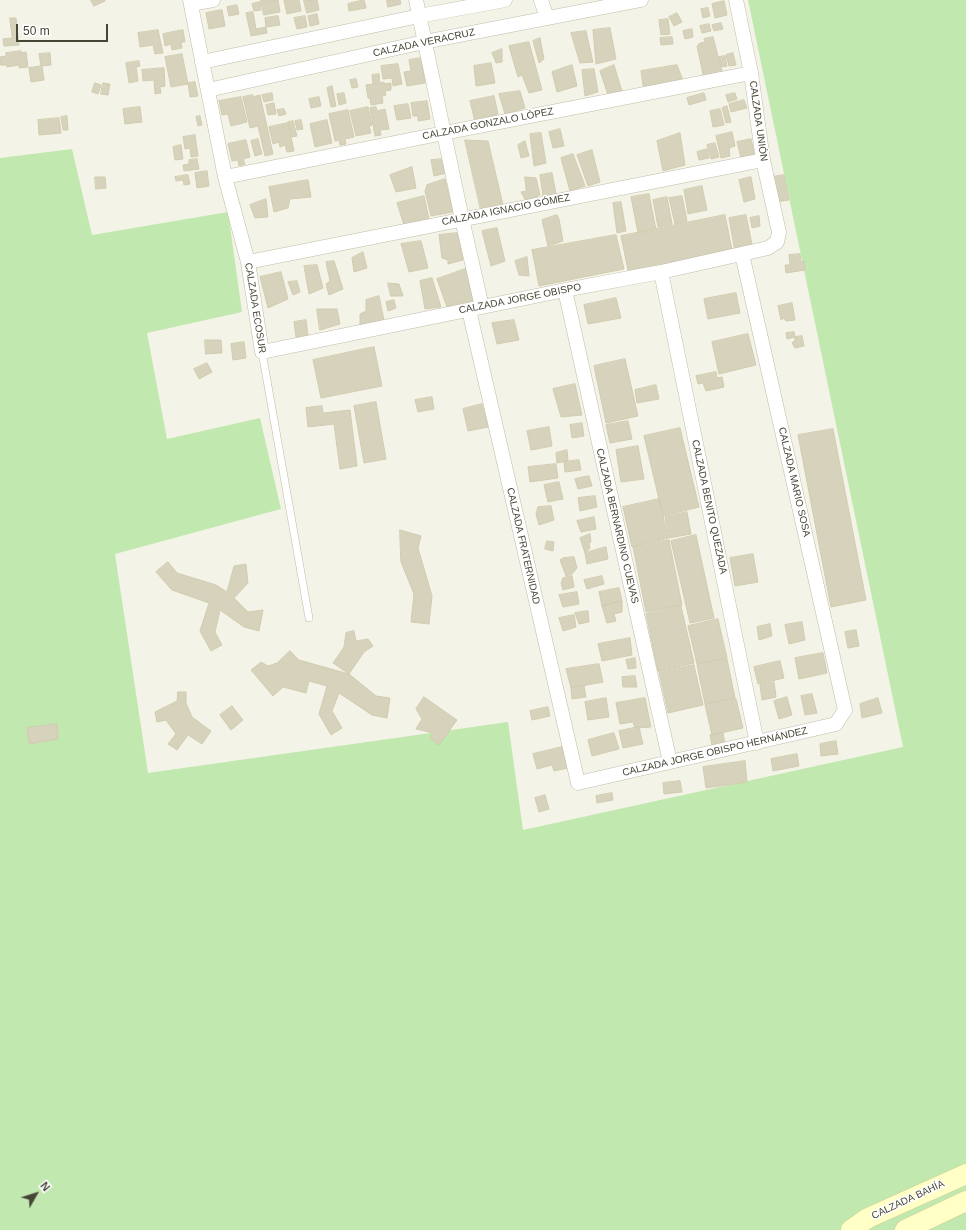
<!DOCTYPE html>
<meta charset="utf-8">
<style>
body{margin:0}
#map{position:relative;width:966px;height:1230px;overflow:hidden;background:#f4f3e7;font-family:Arial,sans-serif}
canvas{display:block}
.north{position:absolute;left:16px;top:1174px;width:40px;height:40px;-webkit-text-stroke:3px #fff;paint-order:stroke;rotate:51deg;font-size:11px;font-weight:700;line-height:16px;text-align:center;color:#474536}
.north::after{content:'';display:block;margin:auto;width:14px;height:18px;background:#474536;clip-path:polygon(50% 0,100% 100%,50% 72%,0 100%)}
.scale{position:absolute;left:16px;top:24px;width:92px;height:18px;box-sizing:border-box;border:2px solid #474536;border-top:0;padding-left:5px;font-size:12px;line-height:14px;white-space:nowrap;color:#474536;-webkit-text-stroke:3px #fff;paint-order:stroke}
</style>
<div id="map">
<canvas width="966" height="1230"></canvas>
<div class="north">N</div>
<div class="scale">50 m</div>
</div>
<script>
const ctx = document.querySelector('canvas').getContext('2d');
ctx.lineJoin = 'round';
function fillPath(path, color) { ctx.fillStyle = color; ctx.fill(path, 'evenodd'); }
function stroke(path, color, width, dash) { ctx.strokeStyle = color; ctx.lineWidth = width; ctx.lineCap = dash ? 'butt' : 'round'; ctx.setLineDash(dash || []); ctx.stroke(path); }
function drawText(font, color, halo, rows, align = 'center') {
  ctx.font = font + ' Arial,sans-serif'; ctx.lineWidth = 3; ctx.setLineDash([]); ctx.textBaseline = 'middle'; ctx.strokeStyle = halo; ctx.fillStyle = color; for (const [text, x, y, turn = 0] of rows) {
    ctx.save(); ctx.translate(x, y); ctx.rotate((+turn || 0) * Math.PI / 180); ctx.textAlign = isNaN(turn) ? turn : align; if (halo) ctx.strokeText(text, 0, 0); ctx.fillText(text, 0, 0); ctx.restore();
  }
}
const green = new Path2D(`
 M748 0H966V1230H0V158L72 149 92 235 228 212 242 312 147 333 167 439 260 418 281 509 115 554 148 773 508 722 523 830 903 747Z`);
const building = new Path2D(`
 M91 0H105V1L94 6Z
 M261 0H278L280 12 264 15Z
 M299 0 301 11 287 14 284 1Z
 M304 0H317L319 10 307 13Z
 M364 0 366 8 349 11 348 4Z
 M387 0H400L401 4 388 7Z
 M724 1 727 15 715 18 712 4Z
 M260 2 261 10 254 11 252 4Z
 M237 5 239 14 229 16 227 7Z
 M708 8 710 16 703 18 701 9Z
 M222 10 225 26 209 29 206 13Z
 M253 12 256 29 266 27 267 33 251 36 246 13Z
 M677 13 682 22 674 26 669 17Z
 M317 14 319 24 310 26 308 16Z
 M278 16 280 25 266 27 265 18Z
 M305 16 307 27 297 29 294 18Z
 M10 18H16L19 45 4 46 3 39 12 38Z
 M668 19 670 34 661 35 659 20Z
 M721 23 723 29 714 31 712 25Z
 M709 24 711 31 702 33 700 26Z
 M610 28 616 59 596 64 593 30Z
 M692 29 693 37 685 39 683 31Z
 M158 30 163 53 155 54 153 45 140 47 138 33Z
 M183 30 185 42H181L182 48 172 50 171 44 165 46 163 34Z
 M586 31 593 62 580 63 571 33Z
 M672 37 673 44 661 45 660 38Z
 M713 37 723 75 704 79 697 46 700 43 705 42 704 39Z
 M540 38 544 59 539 63 533 41Z
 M529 42 542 90 529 93 522 75 518 77 509 46Z
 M502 49V62L496 63 492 53Z
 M21 51V53L26 52 28 67 19 68V65L7 67V65H0V57L6 56V53Z
 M50 53 51 65 41 66 39 54Z
 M733 53 736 65 729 66 726 55Z
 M182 54 188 84 171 87 165 57Z
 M725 56 727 66 722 67 719 57Z
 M421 58 425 83 407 86 404 72 411 71 409 60Z
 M139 61 140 66 136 67 138 81 129 83 126 63Z
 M491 63 495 83 476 86 474 66Z
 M398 64 402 84 393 86 392 78 383 79 381 66Z
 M572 65 577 86 557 92 552 72Z
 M614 65 622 91 608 95 600 71Z
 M677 65 684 83 644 92 641 71Z
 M42 66 44 80 31 82 29 68Z
 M164 68 165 86 160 87 161 93 155 94 154 80 143 81 142 70Z
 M594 69 598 92 585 96 582 70Z
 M379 74 380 83 384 82V84L391 83V90L385 91 386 95 382 96 383 103 371 105 370 98H368L366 85 373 84 372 75Z
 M356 79 358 87 352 88 350 80Z
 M195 82 198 96 190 97 188 83Z
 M95 83 101 85 98 94 92 92Z
 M103 83 110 84 108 95 101 94Z
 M332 86 336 106 331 107 327 88Z
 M520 91 525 108 505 114 499 94Z
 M272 93 273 100 264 102 262 95Z
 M344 93 346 103 339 105 337 94Z
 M704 93 706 100 689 105 687 98Z
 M735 93 737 99 728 102 726 95Z
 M253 95V97L260 95 273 154 265 156 258 126 250 128 243 97Z
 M494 96 498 114 475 122 470 101Z
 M241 97 247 122 231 126 228 114 222 115 219 101Z
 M319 97 321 106 311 108 309 99Z
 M744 100 747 108 731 112 729 104Z
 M427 101 430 119 418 121V116H413L411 103Z
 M274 103 276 114 268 115 266 105Z
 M408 104 411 118 397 120 394 106Z
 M727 106 731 122 726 123 722 108Z
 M140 107 142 122 125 124 123 109Z
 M368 107 372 125 369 126 371 133 356 136 350 111Z
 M376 107 377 111 385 109 389 129 380 130 381 135 375 136 370 108Z
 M284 109 286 114 279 116 277 110Z
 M720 109 724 125 713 127 710 111Z
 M348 110 354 137 345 139 346 144 340 145 339 140 335 141 329 114Z
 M67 116 68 130H63L61 117Z
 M200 116 202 125 198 126 196 117Z
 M59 118 61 133 39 135 38 120Z
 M301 120 303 129 297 130 295 121Z
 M327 120 332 143 315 147 310 124Z
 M293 121 297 136 292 137 288 122Z
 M288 123 294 151 287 152 285 145 280 147 279 142 273 144 269 127Z
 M560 129 564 146 553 148 549 132Z
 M732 132 735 146 729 148 730 156 721 158 716 136Z
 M541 133 546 163 534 166 530 134Z
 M680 133 685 165 663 171 657 141Z
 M195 135 198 156 191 157 190 148 185 149 183 137Z
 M258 139 262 154 255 156 251 141Z
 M751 139 755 155 741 158 737 142Z
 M246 140 250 157 243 159 245 164 239 166 238 160 232 161 228 144Z
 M465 140 488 141 503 205 481 210Z
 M525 141 529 156 521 158 518 145Z
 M715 143 719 157 711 159 707 145Z
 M181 145 183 159 175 160 173 147Z
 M707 149 709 158 699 160 697 152Z
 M592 150 600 182 588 186 577 155Z
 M573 154 585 186 570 191 561 158Z
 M197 159 199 169 184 171 183 165 189 164V160Z
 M444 159 447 173 434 176 431 160Z
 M412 167 416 188 396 192 390 175Z
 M207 171 209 186 197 188 195 173Z
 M552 173 556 194 543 196 540 175Z
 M188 175 190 184 184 185 183 180 176 181 175 177Z
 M784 175 789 200 776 202 772 177Z
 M95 177H105L106 188 96 189Z
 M525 177 536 178 540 195 526 201 521 192 526 191Z
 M751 177 755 199 744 202 739 180Z
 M445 179 453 212 431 216 425 191 427 185Z
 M308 180 311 197 290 199 288 208 274 212 269 187Z
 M702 186 707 210 688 214 684 190Z
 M649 194 656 230 638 233 631 197Z
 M424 196 429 219 404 225 397 203Z
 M682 196 687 221 675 224 669 198Z
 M667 197 672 224 658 227 653 200Z
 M266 199 268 217 255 218 250 205Z
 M621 202 626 231 617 233 613 203Z
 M557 215 559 219 563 241 548 246 542 220Z
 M725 215 733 255 629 275 621 236Z
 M746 215 753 249 735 252 729 218Z
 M759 216 760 226 752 228 750 218Z
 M497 228 505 261 491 266 482 231Z
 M457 233 463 260 448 264V260L442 258 439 235Z
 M616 235 624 269 539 286 532 250Z
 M421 241 428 268 409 272 401 244Z
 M363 252 367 268 354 272 352 258Z
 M800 254 801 262 804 261 805 270 786 273 785 265H790L789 255Z
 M527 257 529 276 519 275 515 261Z
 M334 261 343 289 329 295 326 284 330 281 326 262Z
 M317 265 323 288 309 294 304 266Z
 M468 268 478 303 447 307 437 279Z
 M281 272 288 299 268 308 260 277Z
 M432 278 441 307 425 309 420 281Z
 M297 281 300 292 293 295 288 282Z
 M388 283 399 284 403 296H391Z
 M736 293 740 313 708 319 704 299Z
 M379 296 384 320 360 326V314L366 311V300Z
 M616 298 621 318 588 324 584 305Z
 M394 300 396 308 388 311 386 302Z
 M792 303 795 320 786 321 784 318 781 320 778 306Z
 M317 309H337L340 324 320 330Z
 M306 320 308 335 296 337 294 322Z
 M514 320 519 340 497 344 492 323Z
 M794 332 795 337 787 339 786 333Z
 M748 334 756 365 719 374 712 342Z
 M802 336 804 346 795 348 792 343 795 340V337Z
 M205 340H221L222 353 206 354Z
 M244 342 246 358 233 360 231 344Z
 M374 347 382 386 321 398 313 360Z
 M625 359 638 416 606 423 594 366Z
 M207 363 212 372 199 379 194 369Z
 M716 372 717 378 722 377 724 387 706 391 703 383 698 384 696 376Z
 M575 384 582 415 561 417 553 389Z
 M656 385 659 399 637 403 635 390Z
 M432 397 434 409 418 412 415 400Z
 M376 402 386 459 364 463 354 406Z
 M482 404 488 427 468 431 463 409Z
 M322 406 323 413 350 410 357 466 340 469 334 424 308 427 306 408Z
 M628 421 632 439 610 443 606 425Z
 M582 423 584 436 572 438 570 425Z
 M549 427 552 446 531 450 527 431Z
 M680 428 699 507 663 516 644 436Z
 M833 429 866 600 831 607 798 435Z
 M638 446 644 479 621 482 616 450Z
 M567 450 568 461 557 463 556 453Z
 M579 460 581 470 565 472 564 462Z
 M556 464 558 478 530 482 528 467Z
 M589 476 592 486 578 489 575 479Z
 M559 482 563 499 548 502 544 485Z
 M595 496 597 507 580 511 578 498Z
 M659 499 668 538 632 547 623 507Z
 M551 506 554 520 539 525 536 514 538 507Z
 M687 512 691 534 669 538 665 517Z
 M594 517 596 529 581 532 577 521Z
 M400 530 421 536 418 548 432 596 429 624 411 622 414 594 401 562Z
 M590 534 591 542 589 543 590 548 585 553 580 538Z
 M696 535 714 618 690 623 671 541Z
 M669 540 682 605 646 612 633 547Z
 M547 541 554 542 553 551 545 549Z
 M606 547 608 559 587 564 585 553Z
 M753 554 758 582 735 586 730 558Z
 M574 557 577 568 572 574 566 576 560 560 563 558Z
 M168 562 177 573 216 585 227 592 234 566 246 564 248 583 234 598 248 612 263 610 259 631 244 627 220 610 215 632 222 645 211 651 200 631 209 603 172 590 156 572Z
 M572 576 574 587 563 590 561 583 563 578Z
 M602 576 604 584 587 589 584 580Z
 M619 588 622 601 602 606 599 592Z
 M577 592 579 604 563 607 559 595Z
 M622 601V612L614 614 616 621 607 623 602 606Z
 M681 606 694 663 658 671 646 614Z
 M588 611 589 622 579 624 575 613Z
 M574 615 576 627 563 631 559 618Z
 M718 619 727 658 697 664 688 626Z
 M802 622 805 640 789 644 785 625Z
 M770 624 772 636 759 640 757 627Z
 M856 630 859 646 848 648 845 632Z
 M354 631 356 641 368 639 373 646 364 652 349 674 333 663 344 647 346 633Z
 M630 638 632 655 602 661 598 644Z
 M290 651 299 660 349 674 376 696 390 698 387 718 372 715 339 693 332 711 342 728 331 735 319 714 327 686 309 681 306 693 283 687 273 696 251 670 261 662 268 666 277 663Z
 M823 653 827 673 799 679 795 658Z
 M635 658 636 668 628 669 626 660Z
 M727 659 735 698 705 704 697 665Z
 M780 661 784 678 758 684 754 667Z
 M599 664 603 682 571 688 566 669Z
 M694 665 703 705 668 713 659 672Z
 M635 676 637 687H623L622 677Z
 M774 682 776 697 762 700 760 685Z
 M584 686 586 697 572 699 571 688Z
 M178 692H186V703L192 717 211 731 202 744 188 735 177 750 168 744 176 734 166 720 157 722 155 712 177 701Z
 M812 694 817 713 805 715 801 696Z
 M424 697 457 720 439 745 430 738 433 733 416 729 422 719 416 709Z
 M787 697 792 715 779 719 774 701Z
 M606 698 609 717 588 720 585 702Z
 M645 698 651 727 635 728 633 722 620 724 616 703Z
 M878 698 882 713 862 718 860 704Z
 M736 699 743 728 712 735 705 705Z
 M232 706 243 720 231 730 220 715Z
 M548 707 550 716 532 720 530 711Z
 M57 724 58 739 29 744 27 728Z
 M639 727 643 744 623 748 619 731Z
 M614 733 619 749 592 756 588 740Z
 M723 733 726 749 713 751 710 735Z
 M836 741 838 754 821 756 820 744Z
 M562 747 568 768 554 771 552 765 537 769 533 754Z
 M797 754 799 766 773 771 771 759Z
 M745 761 747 782 706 788 703 767Z
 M680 781 682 792 664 794 663 783Z
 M612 793 613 800 597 803 596 796Z
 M545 795 549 809 539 812 535 798Z`);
const service = new Path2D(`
 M262 352 309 618`);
const minor = new Path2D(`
 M190 0 225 177 248 262 262 352 565 290 661 272 768 248 777 242 779 232 763 160 751 73 736 0
 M416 0 462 219 482 307
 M541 0 547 18
 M191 4 213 0
 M202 62 419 16 505 0
 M208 90 424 42 641 0
 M225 177 444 133 751 73
 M248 262 763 160
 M661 272 757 743
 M565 290 670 762
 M469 310 578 783 836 724 845 710 742 254`);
const secondary = new Path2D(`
 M851 1230 868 1218 966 1174
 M905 1230 966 1201`);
const streetNames = [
 ["CALZADA VERACRUZ",424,43,-12],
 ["CALZADA UNIÓN",758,121,82],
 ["CALZADA GONZALO LÓPEZ",488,124,-11],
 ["CALZADA IGNACIO GÓMEZ",506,210,-11],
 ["CALZADA JORGE OBISPO",520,299,-11],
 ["CALZADA ECOSUR",255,308,81],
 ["CALZADA MARIO SOSA",794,482,77],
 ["CALZADA BENITO QUEZADA",709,507,78],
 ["CALZADA BERNARDINO CUEVAS",617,526,77],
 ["CALZADA FRATERNIDAD",523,546,77],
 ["CALZADA JORGE OBISPO HERNÁNDEZ",715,752,-13],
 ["CALZADA BAHÍA",908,1200,-25]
];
fillPath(green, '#c1e9af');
fillPath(building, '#d6d2bc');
stroke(building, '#d1ccaf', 1);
stroke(service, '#c0bda9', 8);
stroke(minor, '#c0bda9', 15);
stroke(secondary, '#d2d094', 21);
stroke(service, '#fff', 7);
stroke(minor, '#fff', 14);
stroke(secondary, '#ffffc6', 20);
drawText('10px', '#474536', '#fff', streetNames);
</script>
